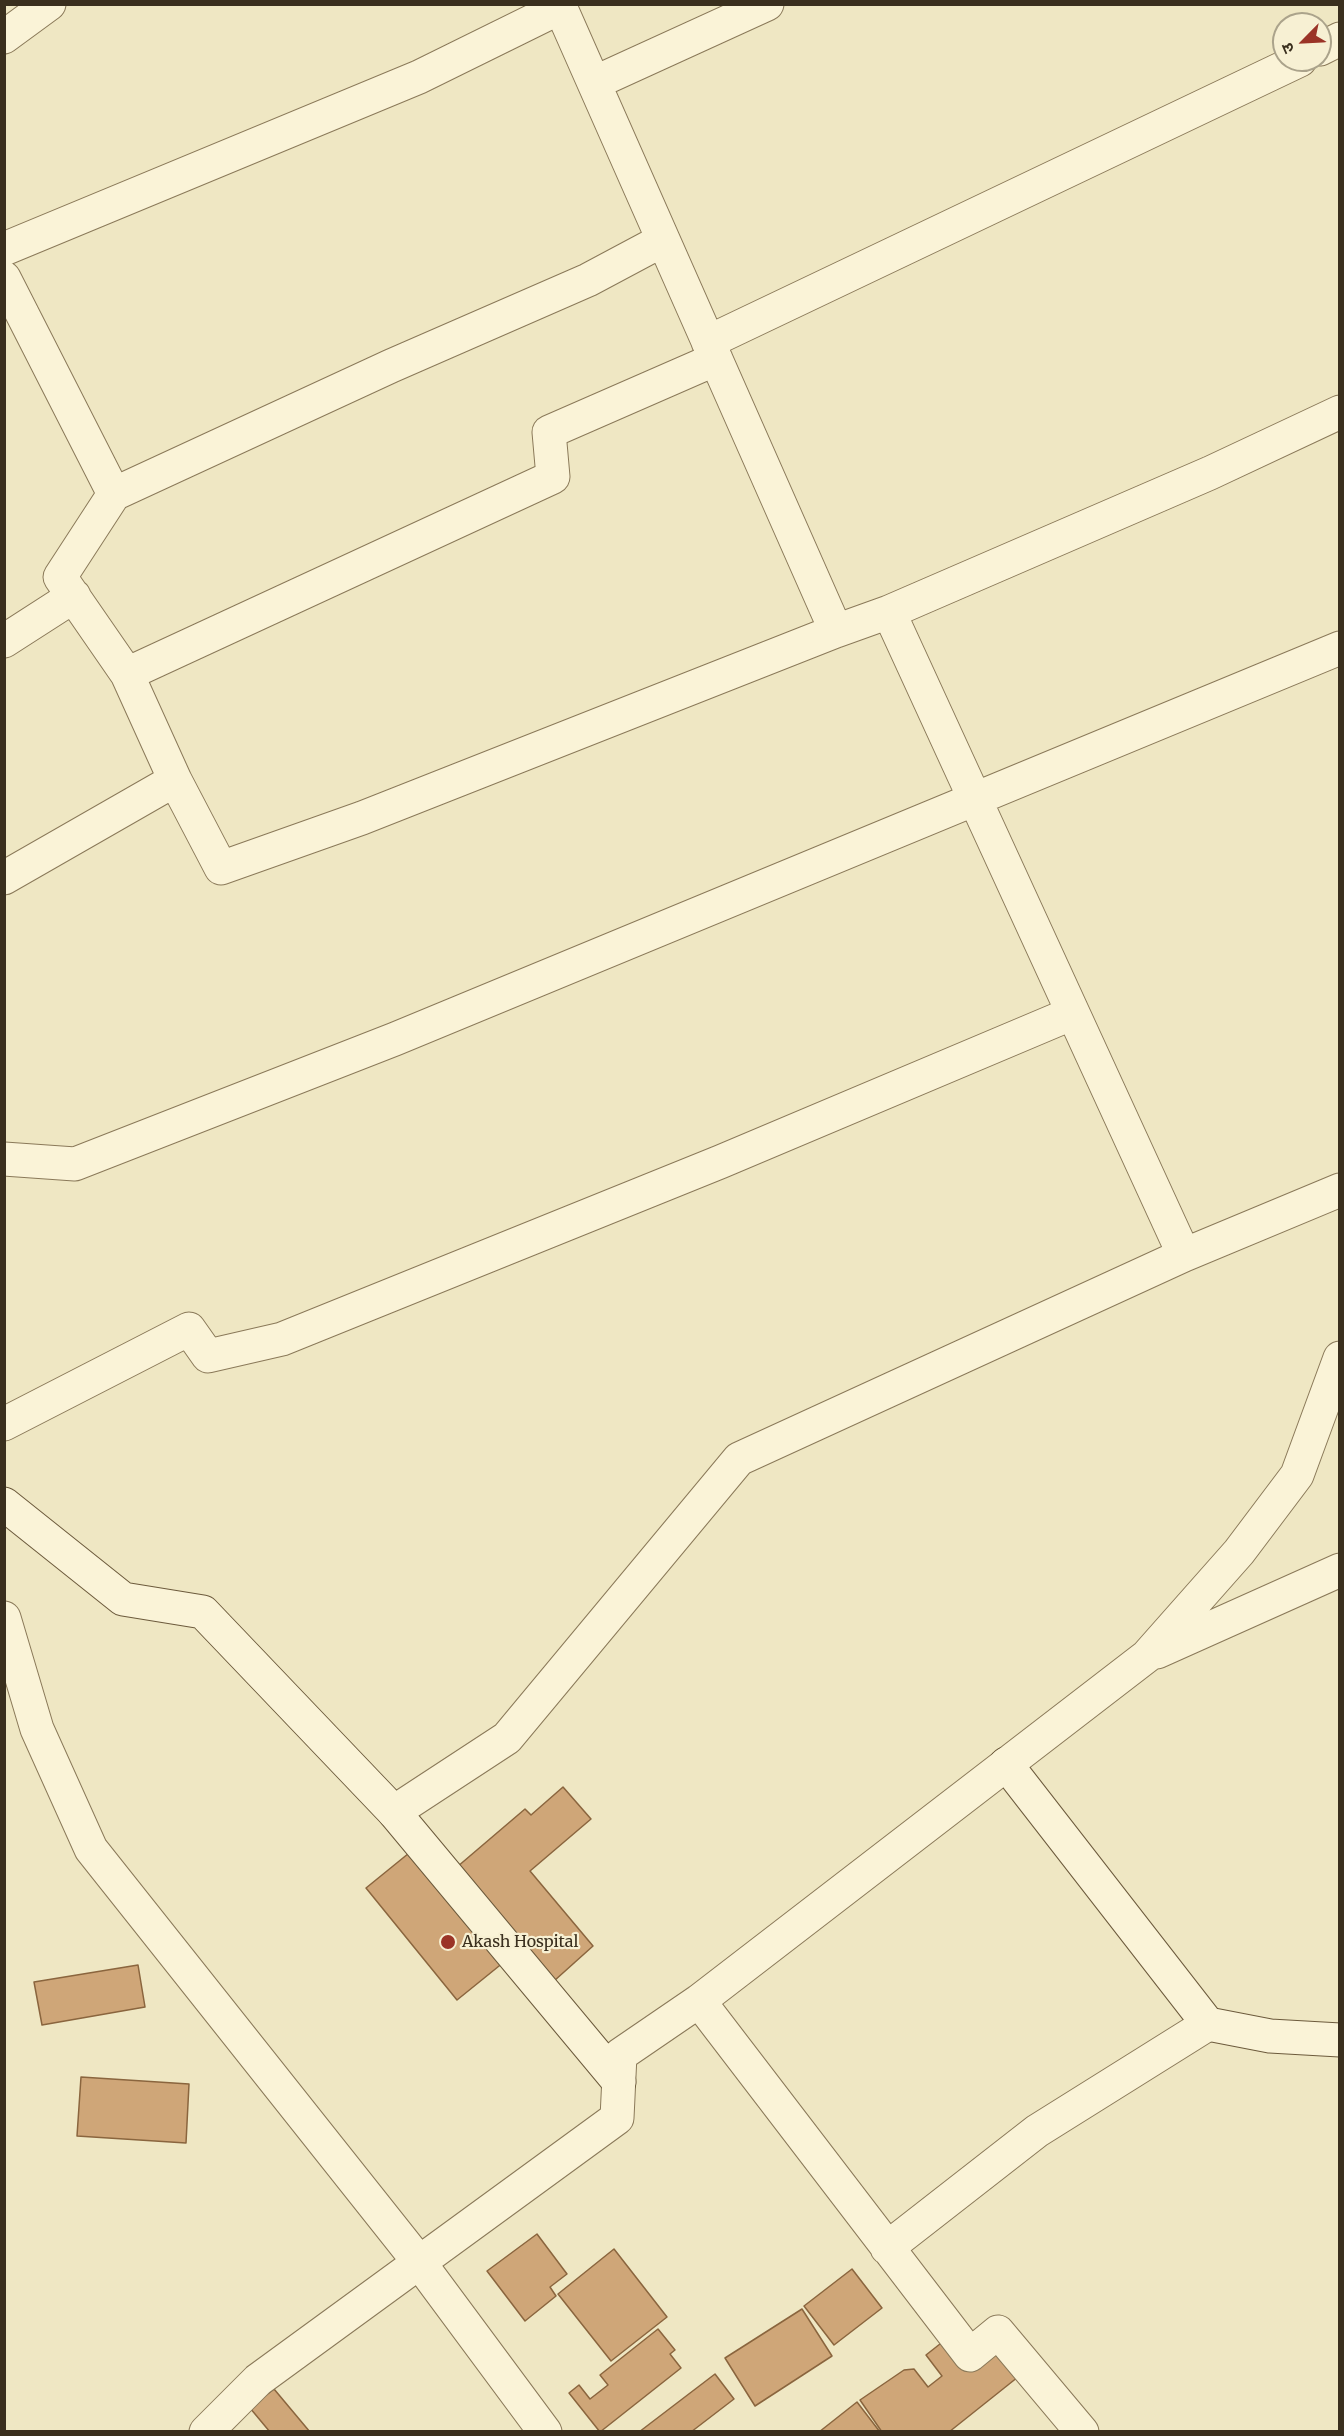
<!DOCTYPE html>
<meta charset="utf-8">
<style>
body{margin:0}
#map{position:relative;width:1344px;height:2436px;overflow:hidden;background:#efe7c3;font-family:Merriweather,"Noto Sans Devanagari",serif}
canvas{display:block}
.frame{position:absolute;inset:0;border:6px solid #3a2f1e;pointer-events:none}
.north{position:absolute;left:1272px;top:12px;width:60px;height:60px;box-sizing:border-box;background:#f7f0d3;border:2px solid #aba38b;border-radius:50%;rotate:246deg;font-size:16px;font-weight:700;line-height:24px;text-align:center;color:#3a2f1e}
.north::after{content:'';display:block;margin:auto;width:21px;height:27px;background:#9b3427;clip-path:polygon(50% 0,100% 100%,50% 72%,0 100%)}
</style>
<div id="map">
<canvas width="1344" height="2436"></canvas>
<div class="frame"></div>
<div class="north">उ</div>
</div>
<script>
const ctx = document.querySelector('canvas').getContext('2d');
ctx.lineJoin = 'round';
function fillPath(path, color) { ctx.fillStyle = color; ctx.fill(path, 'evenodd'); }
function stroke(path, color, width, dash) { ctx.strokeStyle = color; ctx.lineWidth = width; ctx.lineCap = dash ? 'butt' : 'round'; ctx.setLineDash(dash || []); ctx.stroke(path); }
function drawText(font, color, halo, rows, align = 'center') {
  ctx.font = font + ' Merriweather,serif'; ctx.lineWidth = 4.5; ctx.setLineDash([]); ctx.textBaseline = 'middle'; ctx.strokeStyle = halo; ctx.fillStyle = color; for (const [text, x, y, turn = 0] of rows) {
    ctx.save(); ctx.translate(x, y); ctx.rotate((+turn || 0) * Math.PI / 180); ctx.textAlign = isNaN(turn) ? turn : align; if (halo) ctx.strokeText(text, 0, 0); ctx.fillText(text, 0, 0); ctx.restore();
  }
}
const building = new Path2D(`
 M563 1787 591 1819 530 1871 593 1946 554 1981 457 1867 525 1809 531 1815Z
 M414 1849 504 1962 457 2000 366 1888Z
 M138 1965 145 2007 42 2025 34 1982Z
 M81 2077 189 2084 186 2143 77 2136Z
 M537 2234 567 2274 550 2287 556 2296 525 2321 487 2271Z
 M614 2249 667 2317 611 2361 558 2294Z
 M852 2269 882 2308 834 2345 804 2306Z
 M802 2309 832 2356 755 2406 725 2358Z
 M658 2329 675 2350 670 2354 681 2368 600 2432 569 2393 579 2385 590 2399 608 2385 600 2375Z
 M945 2340 999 2342 1023 2373 949 2432H882L860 2400 904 2370 914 2369 928 2387 942 2376 926 2355Z
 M715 2374 734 2399 691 2432H639Z
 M274 2389 310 2432H270L250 2408Z
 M857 2402 880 2432H819Z`);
const street = new Path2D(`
 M559 4 836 631 889 612 1184 1255
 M4 37 49 4
 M1320 49 1340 39
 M594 83 767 4
 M4 249 419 77 561 7
 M4 278 114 494
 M708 342 1300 60
 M889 612 1210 473 1340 412
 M4 641 74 596
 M127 674 60 577 114 494 391 366 588 280 663 240
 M175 780 127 674 553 477 549 432 716 359
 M4 878 175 780 221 868 362 818 836 631
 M4 1159 75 1164 395 1039 1340 648
 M4 1424 189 1329 208 1356 282 1339 720 1162 1073 1013
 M4 1618 37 1729 91 1849 419 2262 545 2432
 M1157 1652 1340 1570
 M394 1812 507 1738 739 1459 1184 1255 1340 1190
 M699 2001 970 2355 998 2332 1082 2432
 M887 2248 1037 2131 1208 2024
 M206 2432 258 2380 617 2118 620 2055 699 2001 1147 1656 1239 1552 1297 1475 1340 1358`);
const secondary = new Path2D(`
 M4 1504 123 1599 203 1612 394 1812 619 2082
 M1006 1764 1208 2024 1270 2036 1340 2040`);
const markers = [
 [448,1942,8,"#9b3427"]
];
const poiNames = [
 ["Akash Hospital",462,1942]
];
fillPath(building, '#cfa678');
stroke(building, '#8a653e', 1.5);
stroke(street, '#8a7959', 35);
stroke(secondary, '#6c5a3c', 35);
stroke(street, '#faf3d7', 33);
stroke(secondary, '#faf3d7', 33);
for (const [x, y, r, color] of markers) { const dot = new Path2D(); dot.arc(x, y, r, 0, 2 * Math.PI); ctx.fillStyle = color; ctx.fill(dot); stroke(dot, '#f7f0d3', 2); }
drawText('16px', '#3a2f1e', '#f7f0d3', poiNames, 'left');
</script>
